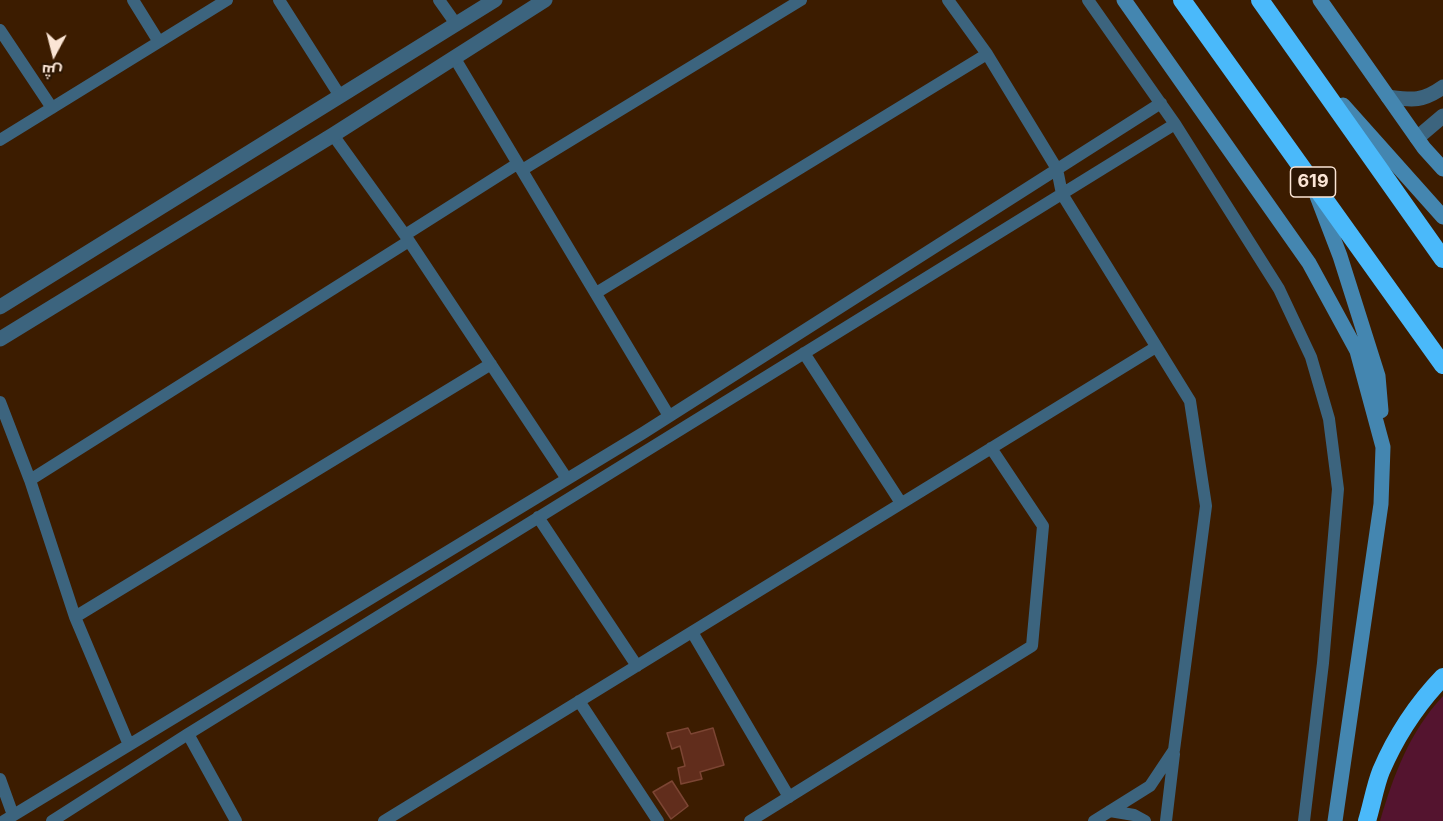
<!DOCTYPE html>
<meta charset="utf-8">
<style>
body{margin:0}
#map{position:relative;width:1443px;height:821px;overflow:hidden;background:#3c1c00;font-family:Inter,Cairo,sans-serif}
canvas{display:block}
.north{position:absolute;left:24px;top:24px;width:60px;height:60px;-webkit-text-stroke:4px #2c1603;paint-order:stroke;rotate:187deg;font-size:16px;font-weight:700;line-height:24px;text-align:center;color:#fbe5d5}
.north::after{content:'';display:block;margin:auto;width:21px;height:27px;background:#fbe5d5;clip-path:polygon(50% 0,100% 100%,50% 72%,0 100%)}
</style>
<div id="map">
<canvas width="1443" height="821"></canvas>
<div class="north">ش</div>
</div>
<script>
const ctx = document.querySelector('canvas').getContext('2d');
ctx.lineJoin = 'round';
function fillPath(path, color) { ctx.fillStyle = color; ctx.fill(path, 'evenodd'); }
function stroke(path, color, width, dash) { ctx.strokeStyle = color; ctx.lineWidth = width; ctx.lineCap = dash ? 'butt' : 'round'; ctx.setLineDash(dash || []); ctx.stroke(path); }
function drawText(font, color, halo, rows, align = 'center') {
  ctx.font = font + ' Inter,sans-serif'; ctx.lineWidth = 4.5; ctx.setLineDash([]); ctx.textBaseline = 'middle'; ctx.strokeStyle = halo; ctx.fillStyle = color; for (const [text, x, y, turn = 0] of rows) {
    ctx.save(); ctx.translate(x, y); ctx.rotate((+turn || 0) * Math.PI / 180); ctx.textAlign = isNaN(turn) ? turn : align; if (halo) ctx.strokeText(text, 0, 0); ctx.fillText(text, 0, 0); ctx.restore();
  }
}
const green = new Path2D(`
 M1443 696V821H1380C1393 776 1410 731 1443 696Z`);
const building = new Path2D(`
 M688 728 691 734 713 728 724 765 700 772 702 779 681 784 678 768 685 766 680 746 672 749 667 733Z
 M672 781 688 806 671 819 653 792Z`);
const minor = new Path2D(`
 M133 0 159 42
 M279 0 340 96
 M439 0 456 24
 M948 0 987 54 1057 169 1062 194 1190 401 1206 506 1174 750 1150 786 1094 821
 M1088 0 1175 124 1279 289 1311 357 1329 419 1338 489 1323 663 1304 821
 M0 30 52 108
 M454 57 669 416
 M333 135 405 235 567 479
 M0 140 227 0
 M522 170 801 0
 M405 235 517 164
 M596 293 987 54
 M804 353 901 503
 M0 402 30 480 75 617 129 745
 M30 480 409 241
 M538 517 637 666
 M75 617 491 364
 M692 632 789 797
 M579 701 658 821
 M188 734 236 821
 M0 779 13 815
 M1110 811 1134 815 1145 821
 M4 821 643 433 1161 103
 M52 821 188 734 1175 124
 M384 821 1156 347
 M750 821 1032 646 1043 526 991 448
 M1166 821 1174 754`);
const tertiary = new Path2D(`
 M1388 97C1412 100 1422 102 1443 87
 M1417 138 1443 116
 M0 307 495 0
 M0 339 333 135 545 0`);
const secondary = new Path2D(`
 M1124 0 1309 263 1357 351 1383 447 1381 504 1335 821
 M1320 0 1424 148 1443 169
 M1343 105 1443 217
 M1317 196 1340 256 1378 376 1381 411`);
const motorway = new Path2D(`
 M1182 0 1443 365
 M1260 0 1443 259
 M1367 821C1372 805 1375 786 1381 771 1396 736 1417 704 1443 677`);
const shields = [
 [1313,182,45]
];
const shieldNames = [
 ["619",1313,182]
];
fillPath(green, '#54142f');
fillPath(building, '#612d1c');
stroke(building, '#7c4533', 1.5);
stroke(minor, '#3c647e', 12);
stroke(tertiary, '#3c647e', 15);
stroke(secondary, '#4486b0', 15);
stroke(motorway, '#4ab9fa', 18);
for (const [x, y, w] of shields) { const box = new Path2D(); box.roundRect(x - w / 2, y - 15, w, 30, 4.5); ctx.fillStyle = '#2c1603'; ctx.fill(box); stroke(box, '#fbe5d5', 1.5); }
drawText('bold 18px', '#fbe5d5', null, shieldNames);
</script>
